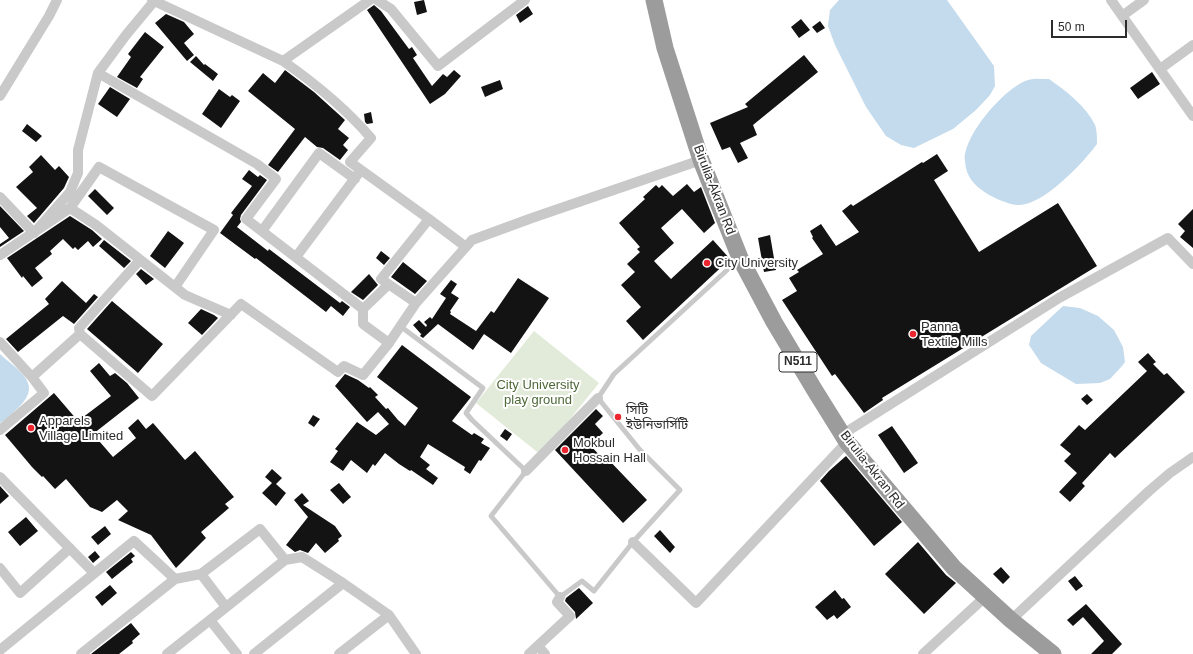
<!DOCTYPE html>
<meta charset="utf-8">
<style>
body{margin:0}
#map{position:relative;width:1193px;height:654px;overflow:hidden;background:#fff;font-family:Helvetica,sans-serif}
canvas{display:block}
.scale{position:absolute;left:1051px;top:20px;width:76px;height:18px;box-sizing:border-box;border:2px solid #2c2c2c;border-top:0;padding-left:5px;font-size:12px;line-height:14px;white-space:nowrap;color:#2c2c2c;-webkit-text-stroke:3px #fff;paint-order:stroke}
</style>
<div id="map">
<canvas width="1193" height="654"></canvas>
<div class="scale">50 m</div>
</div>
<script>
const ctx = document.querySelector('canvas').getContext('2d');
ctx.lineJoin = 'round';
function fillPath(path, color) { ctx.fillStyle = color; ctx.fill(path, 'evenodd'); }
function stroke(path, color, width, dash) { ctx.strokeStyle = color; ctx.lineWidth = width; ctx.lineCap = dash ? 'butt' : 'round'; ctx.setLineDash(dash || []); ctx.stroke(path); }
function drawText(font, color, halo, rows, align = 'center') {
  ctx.font = font + ' Helvetica,"Noto Sans Bengali",sans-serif'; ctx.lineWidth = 4; ctx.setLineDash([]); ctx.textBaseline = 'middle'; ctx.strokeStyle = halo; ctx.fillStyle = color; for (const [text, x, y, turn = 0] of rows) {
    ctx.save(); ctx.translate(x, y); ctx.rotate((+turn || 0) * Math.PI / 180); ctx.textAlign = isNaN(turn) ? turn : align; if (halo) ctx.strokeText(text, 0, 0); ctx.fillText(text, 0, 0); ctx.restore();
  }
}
const green = new Path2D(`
 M534 331 599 383 541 455 476 403Z`);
const water = new Path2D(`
 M839 0H947L994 66 995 86 990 95 976 110 953 129 914 148 901 145 886 136 866 107 835 45 828 26 830 10Z
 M1049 79C1066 91 1086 106 1095 125 1097 130 1097 138 1097 144 1083 163 1042 207 1017 205 1007 204 994 198 986 193 974 185 966 177 965 161 962 137 1005 87 1028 80 1034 78 1042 79 1049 79Z
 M1063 306 1080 308 1098 316 1114 330 1123 347 1125 362 1122 366 1110 379 1100 383 1076 384 1041 363 1029 345 1031 336Z
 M0 354C17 370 44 383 19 407 13 412 7 419 0 423Z`);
const building = new Path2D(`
 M424 0 427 12 417 15 414 2Z
 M374 5 381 11 409 49 412 47 417 55 413 58 432 86 443 74 447 77 454 70 461 76 445 94 430 104 367 10Z
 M528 6 533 14 520 23 516 15Z
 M166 14 184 22 194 34 184 43 194 55 187 61 155 23Z
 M801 19 810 30 799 38 791 27Z
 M820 21 825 28 817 33 812 27Z
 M145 32 164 47 140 77 143 79 137 88 117 77 131 57 128 54Z
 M804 55 818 72 753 125 757 135 740 143 748 158 738 163 730 147 722 150 710 123 748 107 745 104Z
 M196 56 204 65 205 64 218 74 213 81 190 62Z
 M285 70 314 92 345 120 338 129 349 138 343 145 348 150 340 160 323 148 317 147 305 137 278 172 268 165 295 129 248 91 263 73 275 83Z
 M1152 72 1160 84 1138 99 1130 88Z
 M500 80 503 89 485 97 481 87Z
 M110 87 130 99 117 117 98 104Z
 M219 89 230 97 232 95 240 101 221 128 202 114Z
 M371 112 373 123 367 124 365 122 364 114Z
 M27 124 42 136 36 142 22 131Z
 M937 154 948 171 934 180 979 252 1058 203 1097 266 882 398 883 400 864 413 835 374 832 376 782 300 797 291 789 278 799 272 797 270 823 254 812 238 813 237 810 231 821 224 836 246 859 232 842 211 851 204 853 206 922 162 923 163Z
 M41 155 55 170 59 166 69 177 64 188 34 223 27 216 37 208 16 187 33 172 29 167Z
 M249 170 258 177 260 175 267 180 241 215 240 219 241 222 237 227 268 251 269 249 340 303 342 301 350 307 343 316 331 306 326 312 256 258 255 259 220 233 233 215 231 213 252 186 242 179Z
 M687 184 694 192 701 187 715 223 704 233 682 209 661 228 674 243 654 261 671 279 713 240 730 259 643 340 626 321 641 307 621 285 635 272 627 264 640 252 637 249 640 247 619 223 645 199 643 197 656 185 659 188 662 185 673 196Z
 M95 189 114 208 107 215 88 196Z
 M0 206 24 231 0 247V244L9 238 0 227Z
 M1193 209V248L1180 237 1185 231 1178 224Z
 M70 216 92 230 102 239 93 247 88 241 78 250 75 247 73 249 63 239 50 251 52 254 35 268 43 278 32 287 23 276 22 278 7 258Z
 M168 231 184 243 165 268 150 256Z
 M770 235 776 270 764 272 758 238Z
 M104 240 131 261 124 268 99 246Z
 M381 251 390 258 384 265 376 258Z
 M403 262 427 281 415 294 391 277Z
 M141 269 154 279 146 285 136 274Z
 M369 274 378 285 363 300 351 292Z
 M518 278 549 298 511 353 484 334 473 350 438 324 423 338 420 336 422 333 421 334 413 325 419 320 426 327 427 325 424 322 430 317 432 319 446 298 440 294 451 280 457 284 451 293 459 298 450 311 451 312 450 314 476 331 491 311 494 313Z
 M62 281 86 303 94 294 98 297 74 324 63 316 18 352 6 339 49 304 45 299Z
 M112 301 163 344 138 373 87 329Z
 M201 309 214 315 218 318 202 335 188 323Z
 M402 345 471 397 452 421 472 435 474 433 484 439 481 443 490 448 481 461 479 460 470 474 464 470 465 467 428 444 420 457 430 465 426 469 438 478 433 485 411 470 410 471 399 464 385 453 375 466 373 464 367 473 351 460 343 471 330 462 338 451 335 449 357 422 376 435 389 424 378 412 367 422 335 386 345 374 358 380 369 388 370 387 378 395 375 397 386 409 388 408 398 420 405 426 418 408 377 377Z
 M1148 353 1156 362 1153 364 1164 375 1167 373 1185 392 1115 458 1110 453 1082 483 1085 486 1070 502 1059 492 1077 473 1064 461 1071 454 1060 445 1079 425 1085 430 1147 371 1138 362Z
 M99 363 110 376 115 373 127 383 139 398 93 434 113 457 136 438 128 428 138 419 146 429 153 423 185 460 195 451 234 497 225 504 229 508 201 532 206 538 176 568 151 535 118 520 128 511 117 500 102 512 90 507 66 479 55 489 43 476 42 477 32 467 5 435 54 393 78 421 111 396 90 371Z
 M1087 394 1093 400 1087 405 1081 399Z
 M596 409 603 416 595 424 603 433 590 445 603 459 605 456 647 500 623 523 555 450Z
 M313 415 320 419 314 427 308 423Z
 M892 426 918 463 904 473 878 435Z
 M505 429 512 434 507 441 500 436Z
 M846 456 902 522 874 546 820 481 829 471Z
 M272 469 282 478 276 484 286 493 276 506 262 493 272 483 265 477Z
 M339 483 351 497 343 504 330 490Z
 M0 486 9 496 0 504Z
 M302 493 309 501 303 505 335 526 342 536 338 539 339 541 325 553 316 543 308 553 300 550 295 552 286 545 308 517 294 500Z
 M26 517 38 531 20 546 8 532Z
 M105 526 111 534 98 545 91 537Z
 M660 530 675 547 670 553 654 536Z
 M918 542 946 575 956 583 924 614 885 574Z
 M95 551 100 557 93 563 88 557Z
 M131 552 135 556 131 559 133 562 112 579 106 572Z
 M1001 567 1010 577 1003 584 993 574Z
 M1075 576 1083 586 1076 591 1068 581Z
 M110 585 117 593 102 606 95 597Z
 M579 588 593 603 576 619 575 612 565 601 566 598Z
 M835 590 842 599 844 598 851 607 837 619 834 615 827 620 815 607Z
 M1086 604 1122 644 1112 654H1091L1104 641 1083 617 1073 626 1067 620Z
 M131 623 140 634 132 641 133 643 119 654H91Z`);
const service = new Path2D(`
 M400 326 483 388 466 413 472 420 526 471 491 516 560 597 582 581 594 591 633 542 680 490 640 450 598 398 614 374 738 260`);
const minor = new Path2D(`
 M152 0 283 61C313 82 347 110 371 138L350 162 429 219
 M377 0 391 9 438 66 525 0
 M1111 0 1193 116
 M1122 16 1144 0
 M283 61 370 0
 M1160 69 1193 45
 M98 73 257 164 276 179 246 219 363 309 388 285
 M0 96 49 16 57 0
 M0 197 34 233 70 192 78 173V150L98 73 126 35 155 0
 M70 208 99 167 214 230 175 287
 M262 231 319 153 355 179
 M0 255 70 208 96 225 185 295 231 315
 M296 257 358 174
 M416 303 381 279 429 219 466 247
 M363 309V324L389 343
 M80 334 79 328 140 260
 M0 342 32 377
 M0 430 44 393 32 377 80 334 152 396 241 304 338 372 344 366 363 375 389 343 416 303 472 240 532 218 701 160
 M843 434 1059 298 1168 238 1193 264
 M526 471 598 398
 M0 477 94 573
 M633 542 696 603 847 442
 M0 568 20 593 70 548
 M201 574 226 607
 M175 579 201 574 260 529 285 560
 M210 620 285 560 302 557 343 583 389 615 416 654
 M1011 620 1149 491 1170 473 1193 457
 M538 646 545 654
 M0 650 134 541 175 579 81 654
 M167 654 210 620 237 654
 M254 654 343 583
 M339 654 389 615
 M529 654 570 616 557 602 560 597
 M923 654 985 597`);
const trunk = new Path2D(`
 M654 0 665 48 701 160 740 258 774 322 814 389 847 442 954 568 1011 620 1053 654`);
const markers = [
 [707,263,4,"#ed252f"],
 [913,334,4,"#ed252f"],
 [618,417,4,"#ed252f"],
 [31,428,4,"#ed252f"],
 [565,450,4,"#ed252f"]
];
const shields = [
 [798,362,38]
];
const shieldNames = [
 ["N511",798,362]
];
const streetNames = [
 ["Birulia-Akran Rd",714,190,69],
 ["Birulia-Akran Rd",872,470,52]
];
const poiNames = [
 ["City University",715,263],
 ["Panna",921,327],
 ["Textile Mills",921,342],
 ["সিটি",626,410],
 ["ইউনিভার্সিটি",626,425],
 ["Apparels",39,421],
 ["Village Limited",39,436],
 ["Mokbul",573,443],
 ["Hossain Hall",573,458]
];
const parkNames = [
 ["City University",538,385],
 ["play ground",538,400]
];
fillPath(green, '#e2ebd9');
fillPath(water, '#c3dbec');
fillPath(building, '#131313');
stroke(service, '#c9c9c9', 5);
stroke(minor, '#c9c9c9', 10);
stroke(trunk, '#9c9c9c', 17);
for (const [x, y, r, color] of markers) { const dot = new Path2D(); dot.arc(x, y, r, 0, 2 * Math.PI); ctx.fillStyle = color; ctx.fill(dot); stroke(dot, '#fff', 1.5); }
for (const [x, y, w] of shields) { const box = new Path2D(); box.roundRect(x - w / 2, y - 10, w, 20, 3); ctx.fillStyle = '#fff'; ctx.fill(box); stroke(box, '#2c2c2c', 1); }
drawText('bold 12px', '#2c2c2c', null, shieldNames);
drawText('13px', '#2c2c2c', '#fff', streetNames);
drawText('13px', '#2c2c2c', '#fff', poiNames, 'left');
drawText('13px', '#4e6938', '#fff', parkNames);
</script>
